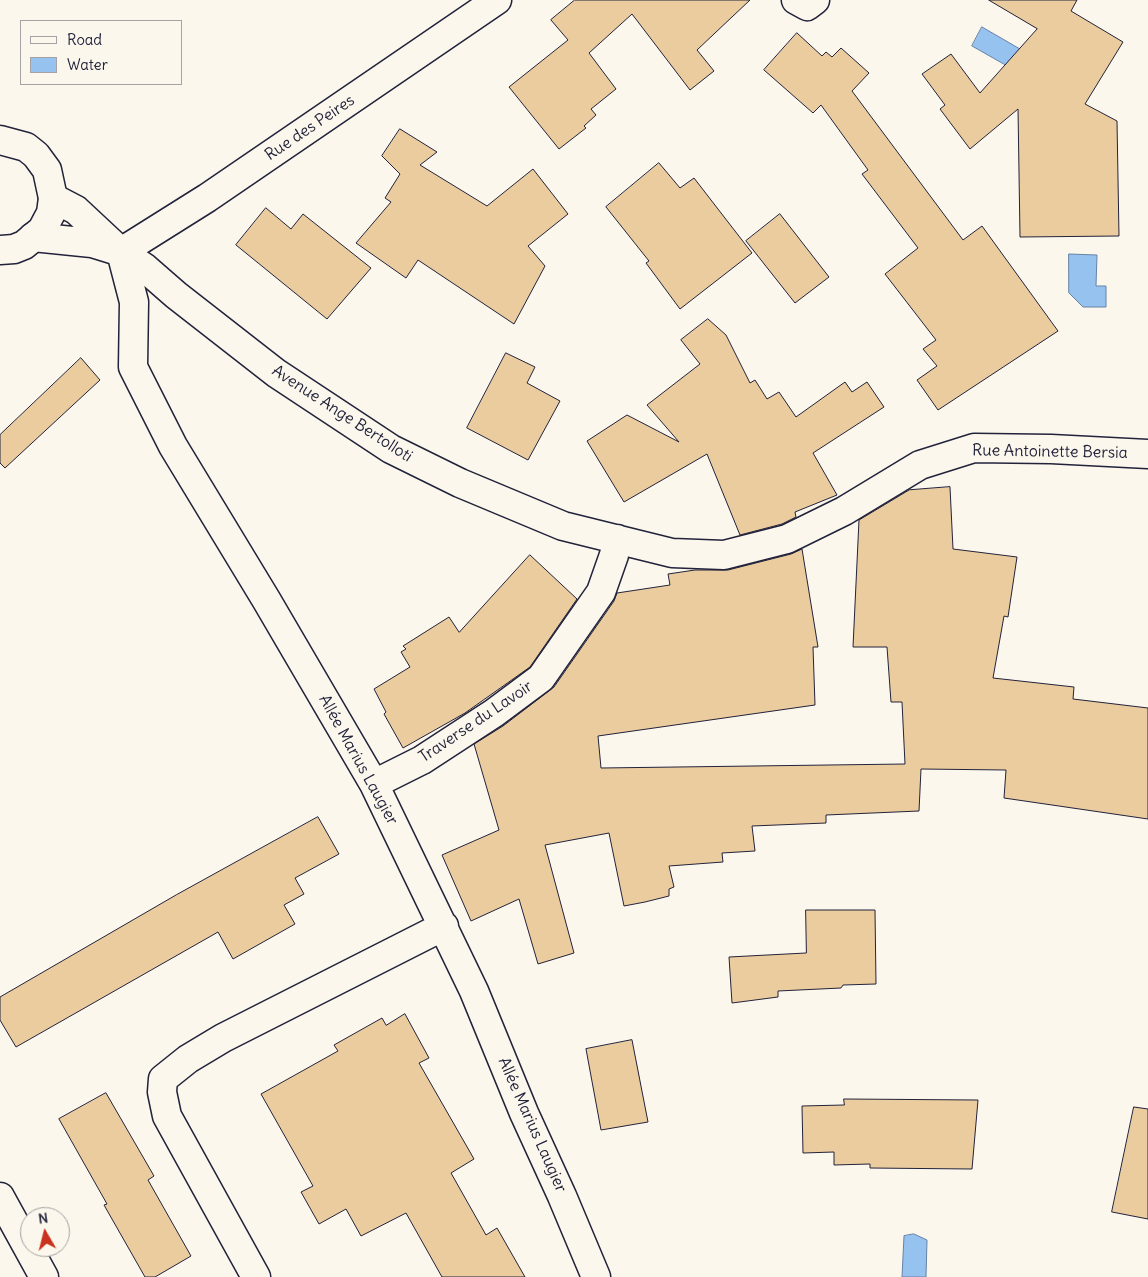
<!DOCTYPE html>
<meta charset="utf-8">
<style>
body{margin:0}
#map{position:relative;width:1148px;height:1277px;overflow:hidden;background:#fbf7ec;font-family:Delius,sans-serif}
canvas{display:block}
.legend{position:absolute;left:20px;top:20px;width:162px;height:65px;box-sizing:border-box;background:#fbf7ec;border:1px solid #a4a2a5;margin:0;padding:6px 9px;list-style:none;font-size:15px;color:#22223b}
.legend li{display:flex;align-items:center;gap:10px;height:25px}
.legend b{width:25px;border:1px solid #a4a2a5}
.north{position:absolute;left:20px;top:1207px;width:50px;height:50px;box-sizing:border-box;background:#fbf7ec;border:1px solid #a4a2a5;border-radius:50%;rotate:352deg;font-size:14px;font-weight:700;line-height:20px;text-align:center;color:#22223b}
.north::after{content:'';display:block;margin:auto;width:18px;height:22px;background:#c8321e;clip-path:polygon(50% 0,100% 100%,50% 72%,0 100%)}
</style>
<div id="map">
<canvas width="1148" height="1277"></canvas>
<ul class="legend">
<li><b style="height:6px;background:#fbf7ec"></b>Road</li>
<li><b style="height:14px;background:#95c2ef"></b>Water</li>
</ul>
<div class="north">N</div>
</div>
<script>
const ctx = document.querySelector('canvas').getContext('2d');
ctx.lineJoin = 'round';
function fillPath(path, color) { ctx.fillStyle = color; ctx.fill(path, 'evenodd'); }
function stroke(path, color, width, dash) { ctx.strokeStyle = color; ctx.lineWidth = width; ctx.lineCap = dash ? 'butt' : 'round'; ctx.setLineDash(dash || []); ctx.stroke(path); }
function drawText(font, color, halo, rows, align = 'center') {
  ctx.font = font + ' Delius,sans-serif'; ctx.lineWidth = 4.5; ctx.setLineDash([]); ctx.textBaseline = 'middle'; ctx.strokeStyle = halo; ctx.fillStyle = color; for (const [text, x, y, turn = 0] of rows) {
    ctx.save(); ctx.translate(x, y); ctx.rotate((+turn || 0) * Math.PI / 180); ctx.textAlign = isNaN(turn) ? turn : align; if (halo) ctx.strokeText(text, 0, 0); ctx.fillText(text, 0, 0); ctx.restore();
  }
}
const water = new Path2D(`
 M982 27 1020 49 1009 67 972 46Z
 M1069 254 1097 255 1096 286H1106V307H1083L1069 293Z
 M914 1234 927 1240 926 1277H902L904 1236Z`);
const building = new Path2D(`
 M575 0H750L697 50 714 71 690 90 632 14 589 53 616 89 591 109 596 115 584 126 586 128 559 149 509 87 568 40 551 20Z
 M989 0H1077L1071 11 1123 42 1085 104 1117 121 1119 236 1020 237 1018 109 970 149 940 109 945 105 922 74 951 54 980 93 1037 29Z
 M797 33 822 56 826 52 832 57 841 48 869 73 852 91 963 240 982 226 1058 331 938 410 917 380 937 366 923 349 936 340 885 274 918 248 862 174 868 170 821 105 813 113 764 70Z
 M400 129 437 152 420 165 487 206 533 169 568 214 528 246 545 266 514 324 418 260 406 278 356 243 391 202 385 198 400 174 382 156Z
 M659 163 680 188 694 178 752 253 680 309 646 263 649 261 606 207Z
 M266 208 291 229 303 214 371 268 327 319 236 245Z
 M780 214 829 277 795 303 746 241Z
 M708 319 726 335 750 383 755 380 767 399 779 392 796 417 845 382 852 392 867 382 884 407 813 453 837 495 795 512 796 517 782 524 740 535 707 454 624 502 587 441 627 415 679 442 647 405 700 364 681 340Z
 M506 353 535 367 527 383 560 401 528 460 467 428Z
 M81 358 100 380 5 468 0 463V435Z
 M950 487 953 549 1017 557 1008 617 1004 616 993 678 1074 687 1073 699 1148 708V819L1004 798 1006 770 921 769 919 811 826 815V823L752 826 755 851 722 853 723 862 669 866 674 887 669 889V896L645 902 624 906 609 833 545 845 574 953 538 964 519 899 471 921 442 855 499 830 474 744 503 726 554 687 614 601 617 593 670 585 668 574 695 570H728L791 554 802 549 818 647H813L815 705 598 736 601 768 905 764 902 702H891L887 647H853L859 520 909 490Z
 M530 555 577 599 530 667 465 713 403 748 384 714 386 712 374 689 410 667 401 652 406 649 403 646 449 617 459 632Z
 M318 817 339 854 295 878 304 894 284 905 295 924 233 959 218 932 16 1047 0 1020V997L176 895Z
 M806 910H875L876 984 843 985 841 988 778 991V997L732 1003 729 957 806 953Z
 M405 1014 429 1058 419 1063 474 1159 451 1173 486 1235 497 1228 525 1277H442L406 1213 361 1236 346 1209 319 1224 301 1192 313 1186 261 1094 338 1051 334 1045 382 1018 386 1025Z
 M632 1040 648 1122 601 1130 586 1049Z
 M106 1093 154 1176 148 1180 191 1256 155 1277H145L104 1205 107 1204 59 1119Z
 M844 1099 978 1100 972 1169 870 1168V1164L834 1165V1152L803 1153 802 1106 844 1105Z
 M1134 1107 1148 1109V1219L1112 1212Z`);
const minor = new Path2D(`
 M796 0 807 6 815 0
 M33 237 92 243 121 252 76 210 53 198
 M121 252 134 302 133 367 173 446 267 601 374 784 474 991 524 1113 562 1196 596 1277
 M121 252 145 268 176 295 276 373 391 449 460 483 563 526 672 553 724 555 787 539 844 511 920 465 974 448 1051 449 1148 454
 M121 252 207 198 497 0
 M374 784 422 760 494 713 541 678 601 592 614 555 617 539
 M256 1277 167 1116 162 1092 163 1079 188 1059 223 1038 444 926`);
const tertiary = new Path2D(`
 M0 140 26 147 36 155 47 170 53 198 51 213 42 230 24 245 14 249 0 250
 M0 1197 44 1277`);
const streetNames = [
 ["Rue des Peires",310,128,-34],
 ["Avenue Ange Bertolloti",342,414,33],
 ["Rue Antoinette Bersia",1050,452,1],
 ["Traverse du Lavoir",476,722,-34],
 ["Allée Marius Laugier",358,760,61],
 ["Allée Marius Laugier",532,1125,66]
];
fillPath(water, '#95c2ef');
stroke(water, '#6782a7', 1);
fillPath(building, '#ebcc9e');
stroke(building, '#22223b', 1);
stroke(minor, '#22223b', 31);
stroke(tertiary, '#22223b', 31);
stroke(minor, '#fbf7ec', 28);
stroke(tertiary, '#fbf7ec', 28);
drawText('16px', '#22223b', '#fbf7ec', streetNames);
</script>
